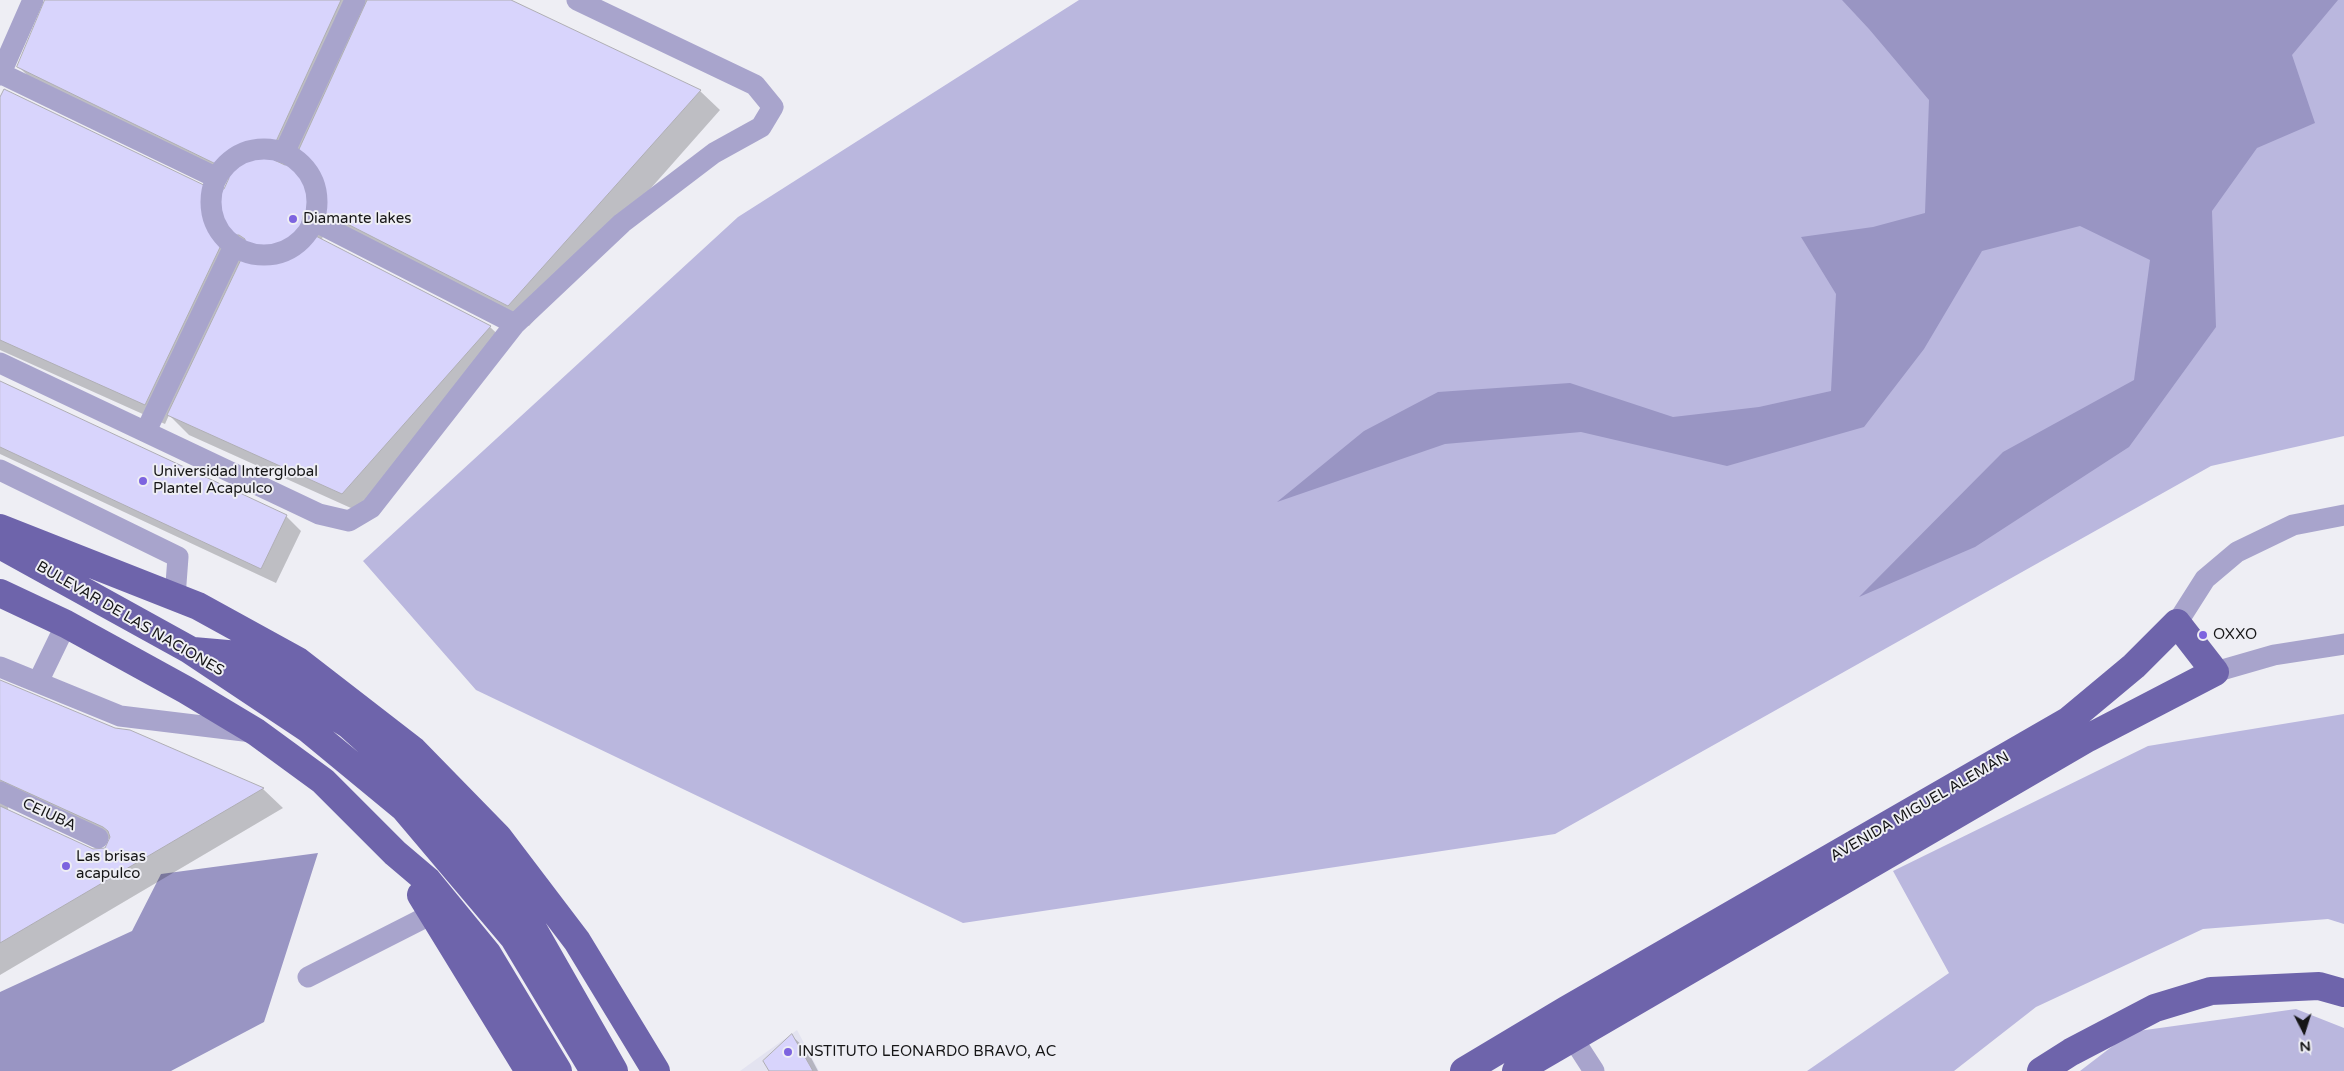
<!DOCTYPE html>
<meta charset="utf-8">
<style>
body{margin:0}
#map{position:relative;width:2344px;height:1071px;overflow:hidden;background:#eeeef4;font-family:"Varela Round",sans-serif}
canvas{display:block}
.north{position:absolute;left:2279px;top:1006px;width:50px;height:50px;-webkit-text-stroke:4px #eeeef4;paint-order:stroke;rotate:175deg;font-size:14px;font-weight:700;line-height:20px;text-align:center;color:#161617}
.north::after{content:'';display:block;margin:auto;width:18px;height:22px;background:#161617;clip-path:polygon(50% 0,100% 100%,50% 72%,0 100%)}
</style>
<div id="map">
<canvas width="2344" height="1071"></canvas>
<div class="north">N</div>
</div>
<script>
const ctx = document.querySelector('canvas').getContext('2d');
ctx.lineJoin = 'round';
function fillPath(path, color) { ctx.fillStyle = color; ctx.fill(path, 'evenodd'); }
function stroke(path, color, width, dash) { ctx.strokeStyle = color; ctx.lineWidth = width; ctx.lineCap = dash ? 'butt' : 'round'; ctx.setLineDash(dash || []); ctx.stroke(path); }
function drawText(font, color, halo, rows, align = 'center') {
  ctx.font = font + ' "Varela Round",sans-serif'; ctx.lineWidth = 4; ctx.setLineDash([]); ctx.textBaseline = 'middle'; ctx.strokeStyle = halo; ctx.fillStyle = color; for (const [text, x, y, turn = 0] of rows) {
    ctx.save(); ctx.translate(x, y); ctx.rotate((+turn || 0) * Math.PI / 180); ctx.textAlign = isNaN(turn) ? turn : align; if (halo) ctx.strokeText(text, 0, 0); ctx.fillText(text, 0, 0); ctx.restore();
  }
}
const built = new Path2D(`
 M797 1030 819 1071H740Z`);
const green = new Path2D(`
 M1079 0H2344V436L2211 466 1555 834 963 923 476 690 363 561 738 217Z
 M2344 714V924L2328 919 2203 929 2036 1007 1954 1071H1807L1949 973 1893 871 2148 746Z
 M2296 1009 2344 1028V1071H2080L2131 1032Z`);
const water = new Path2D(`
 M1842 0H2338L2292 55 2315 123 2257 148 2212 211 2216 327 2129 447 1975 547 1859 597 2003 452 2134 380 2150 260 2080 226 1982 251 1924 349 1864 427 1727 466 1581 432 1445 444 1277 502 1364 431 1438 392 1570 383 1673 417 1759 407 1831 391 1836 294 1801 237 1873 227 1925 213 1929 100 1869 29Z
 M318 853 264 1022 171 1071H0V992L132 931 161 874Z`);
const shadow = new Path2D(`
 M46 0H509L700 91 720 110 529 326 323 235 322 240 490 327 510 346 362 513 189 435 169 415 165 424 0 350V101L211 191 224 190 229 179 39 87 19 67Z
 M0 383 286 516 301 531 276 583 0 454Z
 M0 682 115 729 130 731 263 789 283 808 0 975ZM26 800 111 840 110 844 100 852 92 851 8 811V807Z
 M792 1036 807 1050 818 1071H770Z`);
const building = new Path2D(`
 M45 0H341L273 148 274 160 285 165 291 163 295 158 367 0H511L701 90 508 306 320 210 313 209 303 215 302 222 308 232 491 326 342 494 167 415 245 251V239L239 235H227L223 241 145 405 0 340V97L4 89 212 189H224L229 178 228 171 222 167 17 67Z
 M0 381 287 515 261 569 0 447Z
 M0 680 115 728 130 730 264 788 0 943V806L93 849 105 848 110 837 108 831 103 827 0 780Z
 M792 1034 813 1071H769L763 1061Z`);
const minor = new Path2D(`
 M0 73 217 178
 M0 75 33 0
 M211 202a53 53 0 1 1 106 0a53 53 0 1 1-106 0Z
 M284 153 355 0
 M314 221 515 324
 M0 363 319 514 349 521 371 508 515 324 622 223 714 153 761 127 773 107 755 85 577 0
 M146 431 234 246
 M0 470 178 557 175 597
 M2177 623 2205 579 2237 552 2293 525 2344 515
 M0 667 120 716 252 732
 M2215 672 2274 655 2344 644
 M38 682 66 624
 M0 792 98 838
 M308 977 432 914
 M1572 1037 1594 1071`);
const major = new Path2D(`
 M0 528 198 606 298 661 413 750 498 837 577 941 656 1071
 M0 545 190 650 307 728 404 808 514 938 594 1071
 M0 593 66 624 186 690 256 732 323 781 395 853 428 881 487 953 558 1071
 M193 651 239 655 349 725 435 802 500 884 533 929 614 1071
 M421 895 529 1071
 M1464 1071 1566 1010 2068 721 2134 666 2177 623 2215 672 2088 738 1516 1071
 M2041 1071 2071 1052 2155 1008 2211 991 2319 986 2344 993`);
const markers = [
 [293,219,5,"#7d64df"],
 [143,481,5,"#7d64df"],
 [2203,635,5,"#7d64df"],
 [66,866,5,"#7d64df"],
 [788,1052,5,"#7d64df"]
];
const poiNames = [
 ["Diamante lakes",303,219],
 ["Universidad Interglobal",153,472],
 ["Plantel Acapulco",153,489],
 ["OXXO",2213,635],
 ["Las brisas",76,857],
 ["acapulco",76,874],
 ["INSTITUTO LEONARDO BRAVO, AC",798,1052]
];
const streetNames = [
 ["BULEVAR DE LAS NACIONES",130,619,30],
 ["AVENIDA MIGUEL ALEMÁN",1920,807,-30],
 ["CEIUBA",49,815,25]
];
fillPath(built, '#e3e3f0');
fillPath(green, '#bab7de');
fillPath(water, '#9995c3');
fillPath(shadow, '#0003');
fillPath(building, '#d8d4fc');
stroke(building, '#afaeb4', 1);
stroke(minor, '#a8a4cc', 21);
stroke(major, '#6e64ab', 28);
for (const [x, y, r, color] of markers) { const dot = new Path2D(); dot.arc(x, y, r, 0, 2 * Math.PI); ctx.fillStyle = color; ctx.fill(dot); stroke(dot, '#eeeef4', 2); }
drawText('15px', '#161617', '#eeeef4', poiNames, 'left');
drawText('15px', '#161617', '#eeeef4', streetNames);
</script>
